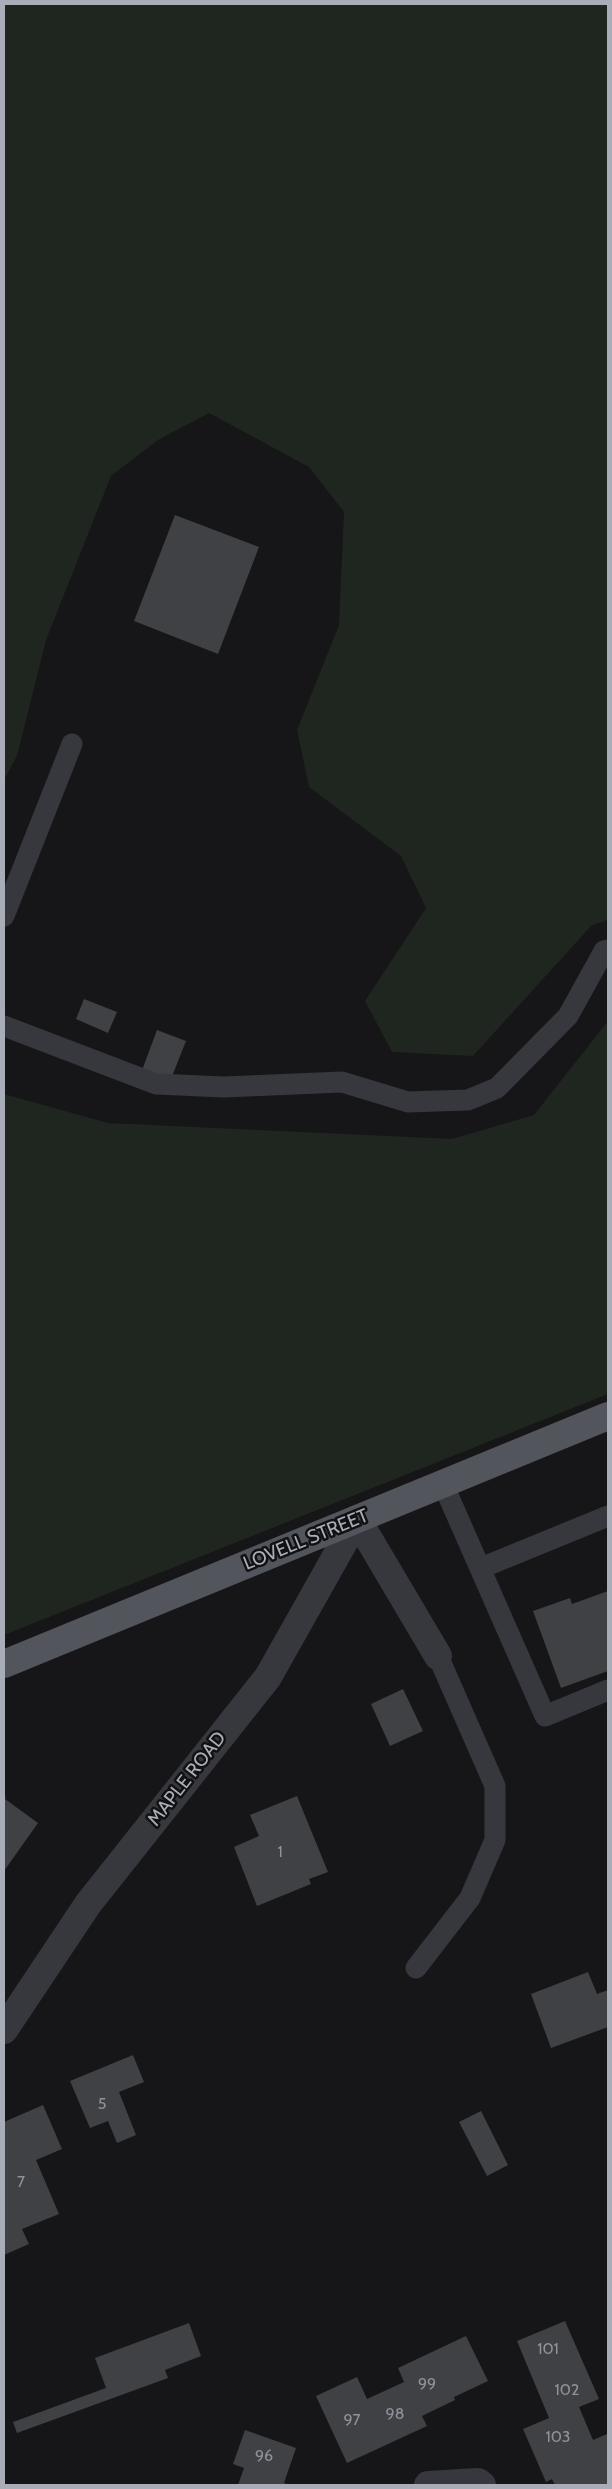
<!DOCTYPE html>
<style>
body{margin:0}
#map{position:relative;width:612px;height:2489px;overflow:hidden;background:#161618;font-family:Cabin,sans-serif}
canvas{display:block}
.frame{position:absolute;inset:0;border:5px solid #a8adb8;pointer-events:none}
</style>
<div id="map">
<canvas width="612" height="2489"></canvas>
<div class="frame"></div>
</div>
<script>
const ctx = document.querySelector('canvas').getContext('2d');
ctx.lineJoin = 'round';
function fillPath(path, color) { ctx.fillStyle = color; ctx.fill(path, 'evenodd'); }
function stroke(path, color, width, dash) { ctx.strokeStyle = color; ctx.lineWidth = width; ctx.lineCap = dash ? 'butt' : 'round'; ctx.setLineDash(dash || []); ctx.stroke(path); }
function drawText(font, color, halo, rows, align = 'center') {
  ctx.font = font + ' Cabin,sans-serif'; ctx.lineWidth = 5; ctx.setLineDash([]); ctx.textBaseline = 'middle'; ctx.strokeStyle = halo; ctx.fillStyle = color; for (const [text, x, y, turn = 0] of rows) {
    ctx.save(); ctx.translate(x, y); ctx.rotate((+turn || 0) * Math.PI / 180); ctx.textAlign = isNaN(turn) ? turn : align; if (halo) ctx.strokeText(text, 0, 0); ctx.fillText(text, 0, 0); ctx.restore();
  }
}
const green = new Path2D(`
 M4 4H608V920L592 925 473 1056 392 1052 365 1001 426 908 401 856 309 787 297 730 339 625 344 512 309 467 209 413 158 440 111 476 46 640 17 756 4 780Z
 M608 1021V1394L4 1635V1094L108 1123 452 1139 534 1115Z`);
const building = new Path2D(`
 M175 515 259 547 218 654 134 621Z
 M84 999 117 1012 108 1033 76 1019Z
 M157 1030 186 1041 169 1084 141 1073Z
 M608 1591V1671L561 1688 533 1611 570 1598 572 1604Z
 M403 1689 423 1731 390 1746 371 1704Z
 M4 1796 6 1797 5 1799 38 1823 4 1871Z
 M297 1796 328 1872 309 1879 311 1884 257 1906 234 1847 259 1836 250 1815Z
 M588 1972 597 1994 608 1990V2027L551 2048 531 1994Z
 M133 2055 144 2082 119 2092 136 2135 117 2143 108 2121 90 2128 70 2081Z
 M43 2105 62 2149 36 2160 59 2214 22 2229 29 2244 4 2255V2122Z
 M481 2111 508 2165 487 2176 459 2122Z
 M565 2321 599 2399 579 2407 593 2440 607 2434 608 2436V2485H555L552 2479 546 2482 523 2429 549 2418 517 2341Z
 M189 2323 201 2356 165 2370 168 2378 17 2433 13 2422 106 2388 95 2358Z
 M466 2336 488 2381 454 2397 455 2400 422 2416 427 2426 347 2463 316 2396 357 2377 367 2399 404 2382 398 2368Z
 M245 2430 296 2448 284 2483 290 2485H238L244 2468 233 2464Z`);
const lane = new Path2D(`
 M4 916 72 744
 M4 1026 156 1084 224 1087 342 1082 408 1102 468 1100 497 1088 568 1016 604 951 608 950
 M443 1484 545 1716 608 1690
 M481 1568 608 1516
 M416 1968 470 1898 495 1840V1786L438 1656`);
const street = new Path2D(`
 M4 2030 88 1904 268 1677 357 1519 438 1656
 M428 2485 478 2482 482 2485`);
const primary = new Path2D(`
 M4 1664 608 1416`);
const numberNames = [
 ["1",280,1852],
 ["5",102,2104],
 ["7",21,2182],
 ["101",548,2349],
 ["99",427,2384],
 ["102",567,2390],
 ["98",395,2414],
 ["97",352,2420],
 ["103",558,2437],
 ["96",264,2456]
];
const streetNames = [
 ["LOVELL STREET",306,1540,-22],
 ["MAPLE ROAD",187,1779,-52]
];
fillPath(green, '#1e261f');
fillPath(building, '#404145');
stroke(lane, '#37383d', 21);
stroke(street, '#37383d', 28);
stroke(primary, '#53555c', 28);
drawText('16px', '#8e929b', null, numberNames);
drawText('19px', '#a8adb8', '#111113', streetNames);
</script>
